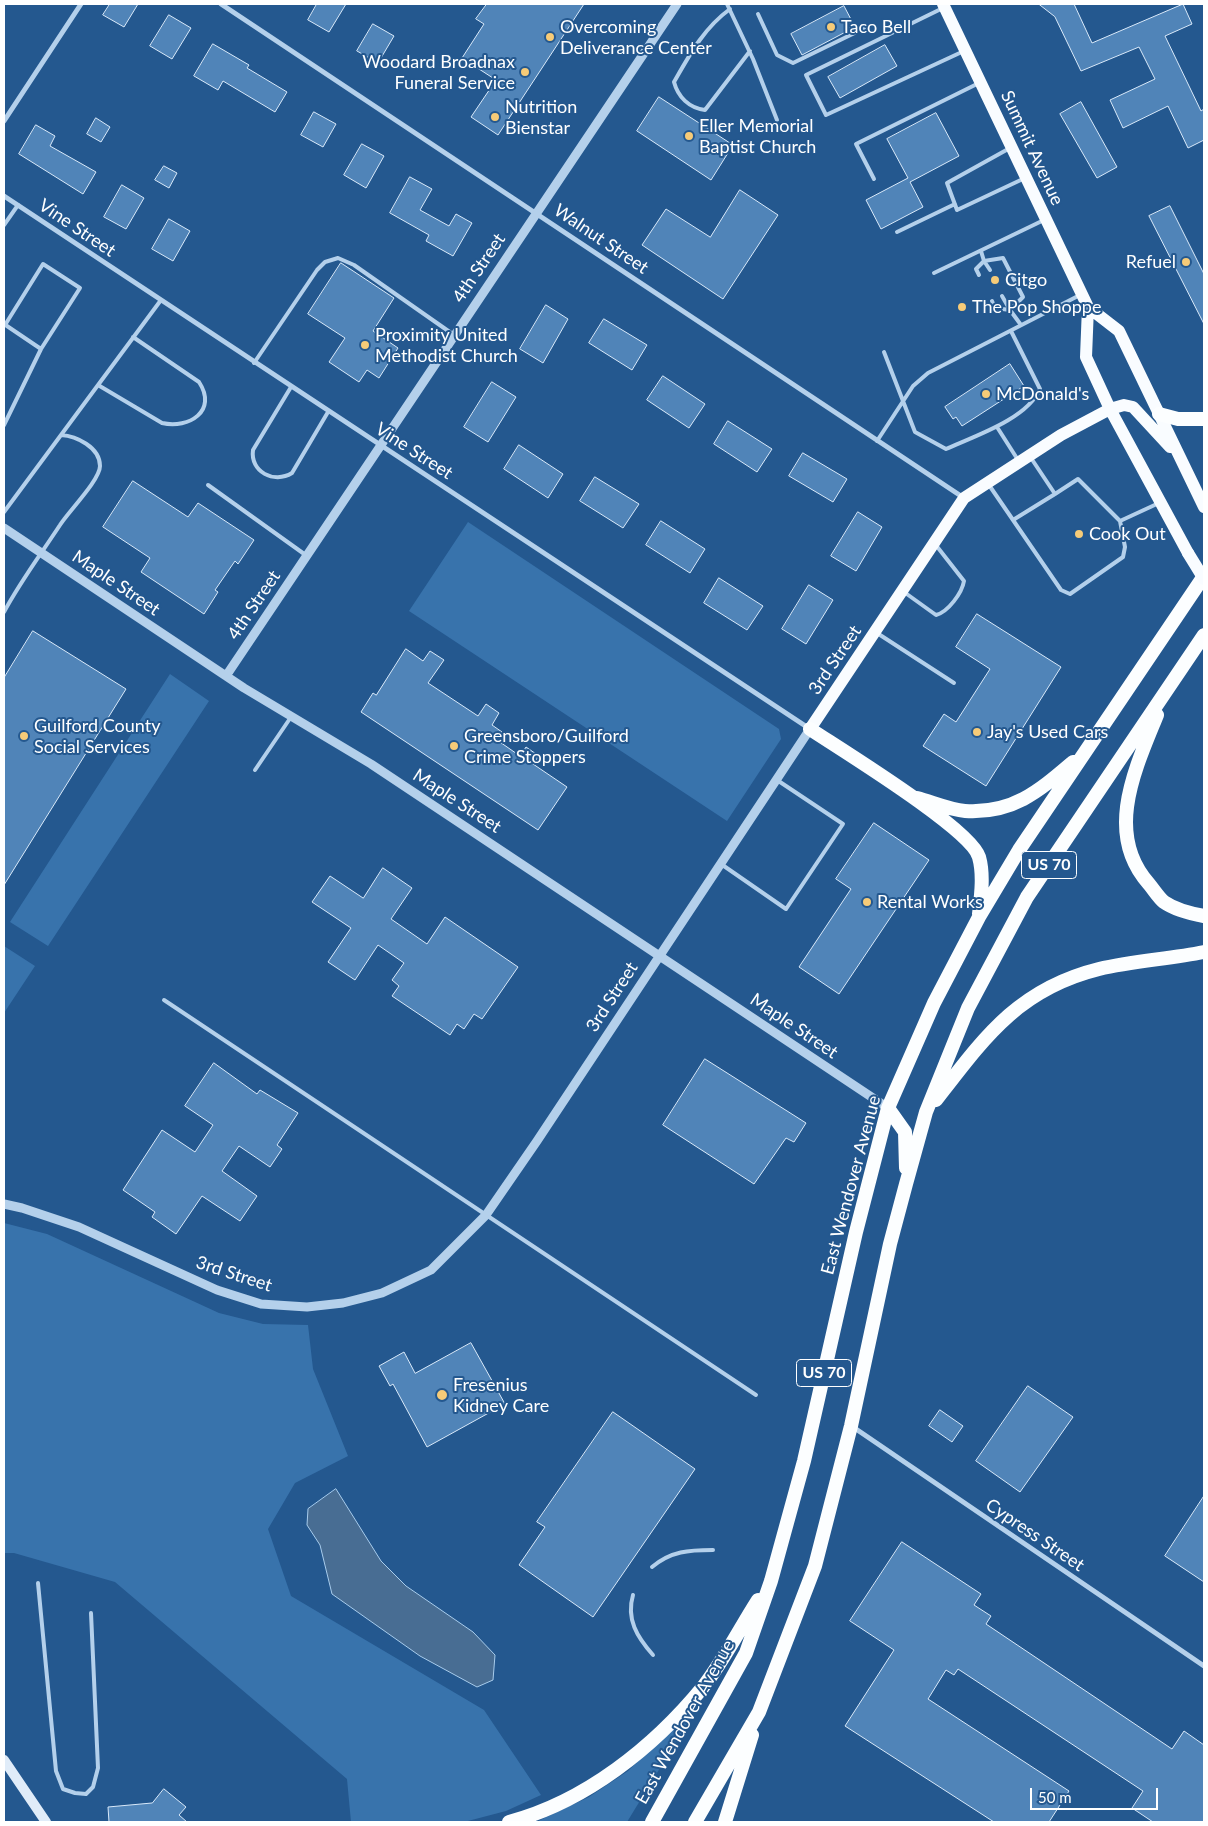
<!DOCTYPE html>
<style>
body{margin:0}
#map{position:relative;width:1208px;height:1826px;overflow:hidden;background:#24588f;font-family:Lato,sans-serif}
canvas{display:block}
.frame{position:absolute;inset:0;border:5px solid #fff;pointer-events:none}
.scale{position:absolute;left:1030px;top:1788px;width:128px;height:22px;box-sizing:border-box;border:2px solid #fff;border-top:0;padding-left:6px;font-size:15px;line-height:18px;white-space:nowrap;color:#fff;-webkit-text-stroke:4px #24588f;paint-order:stroke}
</style>
<div id="map">
<canvas width="1208" height="1826"></canvas>
<div class="frame"></div>
<div class="scale">50 m</div>
</div>
<script>
const ctx = document.querySelector('canvas').getContext('2d');
ctx.lineJoin = 'round';
function fillPath(path, color) { ctx.fillStyle = color; ctx.fill(path, 'evenodd'); }
function stroke(path, color, width, dash) { ctx.strokeStyle = color; ctx.lineWidth = width; ctx.lineCap = dash ? 'butt' : 'round'; ctx.setLineDash(dash || []); ctx.stroke(path); }
function drawText(font, color, halo, rows, align = 'center') {
  ctx.font = font + ' Lato,sans-serif'; ctx.lineWidth = 4; ctx.setLineDash([]); ctx.textBaseline = 'middle'; ctx.strokeStyle = halo; ctx.fillStyle = color; for (const [text, x, y, turn = 0] of rows) {
    ctx.save(); ctx.translate(x, y); ctx.rotate((+turn || 0) * Math.PI / 180); ctx.textAlign = isNaN(turn) ? turn : align; if (halo) ctx.strokeText(text, 0, 0); ctx.fillText(text, 0, 0); ctx.restore();
  }
}
const green = new Path2D(`
 M468 522 779 729 781 739 727 821 409 611Z
 M170 674 209 701 48 946 10 922Z
 M4 946 35 966 4 1013Z
 M4 1223 47 1234 219 1313 263 1324 308 1325 313 1369 348 1456 295 1483 268 1529 291 1596 484 1710 541 1795 506 1811 464 1822H351L347 1779 115 1582 14 1553H4Z
 M688 1712 693 1714 627 1822H536L589 1797 628 1771Z`);
const water = new Path2D(`
 M336 1489 381 1561 406 1586 473 1632 495 1655 493 1680 477 1687 420 1656 332 1594 320 1545 307 1525 308 1509Z`);
const building = new Path2D(`
 M110 4H138L124 27 103 15Z
 M317 4H346L329 32 308 20Z
 M487 4H584L498 135 471 117 496 80 462 58 484 24 476 19Z
 M1039 4H1074L1092 43 1183 4 1192 24 1165 36 1201 111 1204 109V140L1188 148 1168 106 1123 128 1110 100 1155 79 1139 47 1081 71 1055 17Z
 M844 6 855 27 802 55 791 34Z
 M169 15 191 28 172 59 150 46Z
 M373 24 394 36 378 63 357 51Z
 M213 44 249 65 247 68 287 92 275 112 223 81 218 90 194 76Z
 M885 45 897 66 840 98 828 77Z
 M659 97 733 145 711 180 637 131Z
 M1081 102 1117 167 1097 178 1060 114Z
 M314 112 336 124 323 147 301 135Z
 M936 113 959 156 910 182 923 207 881 229 866 200 908 178 887 139Z
 M96 118 110 127 101 142 87 134Z
 M36 125 55 136 50 146 96 172 83 194 19 154Z
 M362 144 384 156 366 188 344 175Z
 M164 166 177 173 169 188 155 180Z
 M410 177 432 189 420 210 449 226 456 214 472 223 453 256 426 241 429 235 390 213Z
 M122 185 144 198 126 229 104 217Z
 M740 190 778 215 723 299 642 245 666 209 710 237Z
 M1170 206 1204 274V324L1149 216Z
 M169 219 190 231 173 261 152 249Z
 M341 263 394 298 373 331 398 348 379 378 367 370 359 382 329 362 345 338 308 314Z
 M546 305 568 319 543 363 520 349Z
 M604 319 647 345 632 370 589 343Z
 M1010 364 1024 386 962 426 956 417 953 419 945 407Z
 M663 376 705 404 689 428 647 400Z
 M492 382 516 397 488 442 464 427Z
 M728 421 772 449 757 472 714 444Z
 M519 445 563 474 548 498 504 469Z
 M803 453 847 479 833 502 789 476Z
 M595 477 639 504 623 528 580 501Z
 M133 481 188 517 198 503 254 540 238 564 235 561 215 590 218 592 204 614 141 572 150 558 103 527Z
 M858 512 882 527 856 571 831 556Z
 M661 521 705 549 690 573 646 545Z
 M719 578 763 606 747 630 704 603Z
 M809 585 833 600 806 644 782 629Z
 M977 614 1061 667 986 786 923 746 944 714 956 722 990 669 956 647Z
 M33 631 126 689 4 885V678Z
 M406 649 423 661 430 651 444 660 428 683 478 716 486 704 499 713 492 725 502 732 497 740 520 756 526 747 539 756 533 764 567 787 538 830 361 712 373 693 376 695Z
 M874 823 929 860 839 994 799 967 851 889 836 879Z
 M383 868 412 888 391 919 427 944 445 917 518 967 482 1019 474 1014 464 1029 457 1024 450 1035 392 996 399 986 392 980 404 963 378 945 355 980 328 962 351 928 312 902 330 876 363 898Z
 M705 1059 806 1123 794 1142 786 1138 754 1184 663 1125Z
 M214 1063 257 1094 260 1090 298 1113 277 1145 282 1149 270 1167 239 1146 222 1171 257 1196 240 1221 202 1196 176 1234 152 1217 155 1212 123 1190 162 1130 195 1152 213 1125 185 1106Z
 M471 1343 505 1404 427 1447 393 1384 390 1386 379 1366 404 1352 415 1373Z
 M1028 1386 1073 1417 1020 1492 976 1461Z
 M940 1410 963 1426 952 1442 929 1426Z
 M613 1412 695 1469 593 1617 519 1565 545 1527 537 1522Z
 M1204 1496V1582L1165 1556Z
 M902 1542 981 1594 974 1605 991 1616 986 1624 1172 1749 1184 1731 1204 1745V1822H1153L1132 1808 1143 1791 958 1669 954 1675 946 1670 928 1699 1069 1791 1049 1822H994L845 1726 894 1650 850 1621Z
 M164 1789 186 1807 179 1815 187 1822H109L108 1807 152 1803Z`);
const service = new Path2D(`
 M727 4 753 59 777 120
 M943 8 806 75 826 115 964 51
 M730 9C704 28 690 54 674 82 678 97 689 108 705 110L750 51
 M758 14 777 55 793 63 869 26
 M1010 148 947 183 957 210 1025 178
 M874 179 856 144 979 83
 M4 225 18 205
 M897 232 955 204
 M990 270 984 261 1003 258 1023 297 1010 310 1002 296
 M934 273 1044 220
 M979 275 976 269 984 261 981 251
 M992 301 995 308 1010 310 1021 325
 M4 324 41 349 4 425
 M5 325 43 264 80 288 41 349
 M884 352 915 432 946 449C975 436 1027 419 1040 389L1011 331
 M254 363 317 270 325 262 338 258 354 265 454 335
 M98 385 162 423C189 429 218 411 199 382L133 337
 M291 387 253 450C250 472 274 484 292 473L328 412
 M997 427 1018 460
 M61 435 161 300
 M877 441 913 386 928 373 1080 295
 M1031 458 1055 494 1078 479 1120 521 1159 503
 M208 485 307 556
 M989 485 1061 590 1070 594 1123 557 1125 547 1120 521
 M4 512 61 435C76 436 100 447 100 466 100 480 68 512 60 525 41 554 20 582 4 612
 M1013 520 1055 494
 M904 592 936 615C948 612 962 593 964 581L935 544
 M877 633 954 683
 M255 770 291 717
 M721 864 786 909 843 824 777 780
 M164 1000 756 1395
 M652 1567C671 1551 689 1550 713 1550
 M38 1583 56 1771 63 1789 75 1793 86 1794 93 1787 98 1768 91 1613
 M633 1595C626 1619 637 1637 653 1655`);
const minor = new Path2D(`
 M221 4 964 498
 M4 121 81 4
 M4 196 810 729
 M853 1427 1204 1666`);
const tertiary = new Path2D(`
 M4 528 244 688 371 764 888 1108
 M226 676 677 4
 M4 1204 22 1208 79 1227 217 1290 261 1304 307 1307 343 1303 382 1293 431 1270 486 1215 537 1141 810 729`);
const secondary = new Path2D(`
 M4 1760 46 1822`);
const primary = new Path2D(`
 M943 4 1088 307 1119 331 1204 507
 M1088 307 1086 357 1110 409 1188 553
 M810 729 964 498 1061 435 1110 409 1124 405 1133 407 1170 447`);
const trunk = new Path2D(`
 M1159 414 1178 419H1204
 M1157 715C1135 769 1104 834 1149 884 1154 890 1159 898 1164 902 1174 909 1193 914 1204 916
 M810 729C840 749 971 829 979 857 984 875 981 896 979 914
 M917 798C932 802 950 810 965 811 1013 814 1039 791 1073 762
 M936 1100C984 1038 1018 989 1099 969 1133 961 1169 959 1204 952
 M888 1108 905 1132 906 1168
 M509 1822C585 1802 654 1747 703 1687 724 1660 740 1628 758 1600
 M652 1822 746 1653 771 1581 804 1461 856 1232 888 1108 934 1003 979 917 1019 850 1204 576
 M695 1822 759 1712 815 1566 851 1426 890 1244 906 1184 926 1112 968 1008 1027 897 1204 635
 M725 1822 752 1735`);
const primaryBridge = new Path2D(`
 M1188 553 1204 579`);
const markers = [
 [831,27,5,"#f6cb78"],
 [550,37,5,"#f6cb78"],
 [525,72,5,"#f6cb78"],
 [495,117,5,"#f6cb78"],
 [689,136,5,"#f6cb78"],
 [1186,262,5,"#f6cb78"],
 [995,280,5,"#f6cb78"],
 [962,307,5,"#f6cb78"],
 [365,345,5,"#f6cb78"],
 [986,394,5,"#f6cb78"],
 [1079,534,5,"#f6cb78"],
 [977,732,5,"#f6cb78"],
 [24,736,5,"#f6cb78"],
 [454,746,5,"#f6cb78"],
 [867,902,5,"#f6cb78"],
 [442,1395,6,"#f6cb78"]
];
const shields = [
 [1049,865,55],
 [824,1373,55]
];
const shieldNames = [
 ["US 70",1049,865],
 ["US 70",824,1373]
];
const poiNames = [
 ["Overcoming",560,27],
 ["Deliverance Center",560,48],
 ["Taco Bell",841,27],
 ["Woodard Broadnax",515,62,"right"],
 ["Funeral Service",515,83,"right"],
 ["Nutrition",505,107],
 ["Bienstar",505,128],
 ["Eller Memorial",699,126],
 ["Baptist Church",699,147],
 ["Refuel",1176,262,"right"],
 ["Citgo",1005,280],
 ["The Pop Shoppe",972,307],
 ["Proximity United",375,335],
 ["Methodist Church",375,356],
 ["McDonald's",996,394],
 ["Cook Out",1089,534],
 ["Guilford County",34,726],
 ["Social Services",34,747],
 ["Jay's Used Cars",987,732],
 ["Greensboro/Guilford",464,736],
 ["Crime Stoppers",464,757],
 ["Rental Works",877,902],
 ["Fresenius",453,1385],
 ["Kidney Care",453,1406]
];
const streetNames = [
 ["Summit Avenue",1032,148,65],
 ["Vine Street",77,228,34],
 ["Walnut Street",601,239,34],
 ["4th Street",479,268,-56],
 ["Vine Street",414,451,33],
 ["Maple Street",116,583,34],
 ["4th Street",254,605,-56],
 ["3rd Street",835,660,-56],
 ["Maple Street",457,801,33],
 ["3rd Street",612,997,-57],
 ["Maple Street",794,1026,34],
 ["East Wendover Avenue",851,1185,-75],
 ["3rd Street",234,1274,18],
 ["Cypress Street",1035,1535,34],
 ["East Wendover Avenue",685,1722,-61]
];
fillPath(green, '#3873ac');
fillPath(water, '#486d93');
stroke(water, '#a8ccec', 1);
fillPath(building, '#5084b8');
stroke(building, '#d9e9f9', 1);
stroke(service, '#b4d0eb', 4);
stroke(minor, '#b4d0eb', 5);
stroke(tertiary, '#b4d0eb', 9);
stroke(secondary, '#e0ecf9', 10);
stroke(primary, '#f9fcff', 12);
stroke(trunk, '#fcfeff', 14);
stroke(primaryBridge, '#f9fcff', 12);
for (const [x, y, r, color] of markers) { const dot = new Path2D(); dot.arc(x, y, r, 0, 2 * Math.PI); ctx.fillStyle = color; ctx.fill(dot); stroke(dot, '#24588f', 2); }
for (const [x, y, w] of shields) { const box = new Path2D(); box.roundRect(x - w / 2, y - 13.5, w, 27, 4); ctx.fillStyle = '#24588f'; ctx.fill(box); stroke(box, '#fff', 1); }
drawText('bold 16px', '#fff', null, shieldNames);
drawText('18px', '#fff', '#24588f', poiNames, 'left');
drawText('18px', '#fff', '#24588f', streetNames);
</script>
